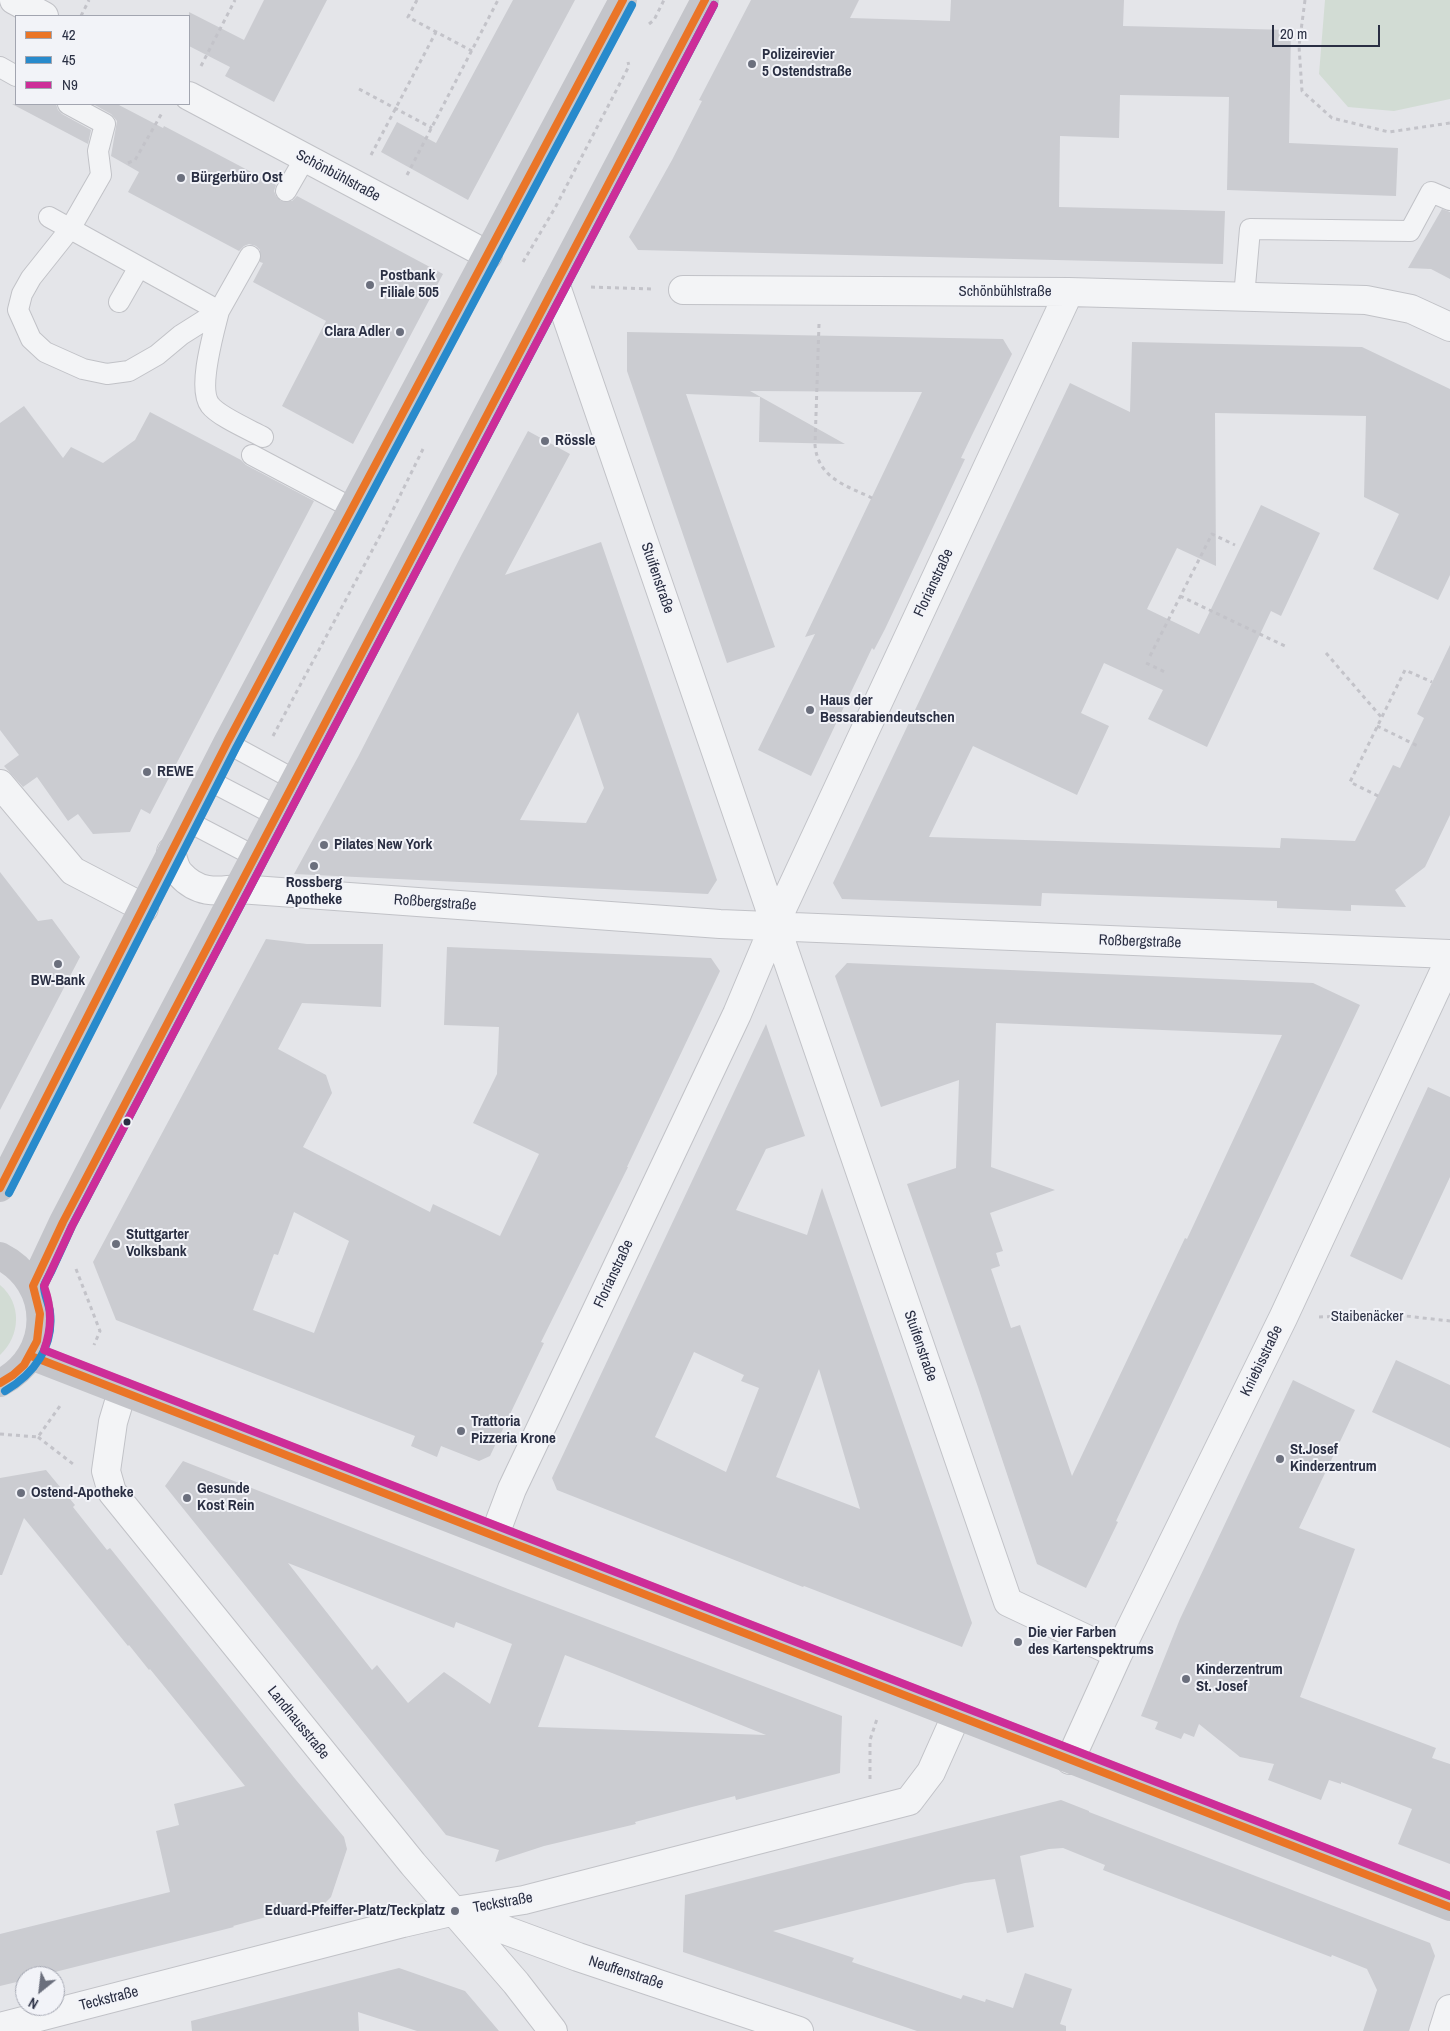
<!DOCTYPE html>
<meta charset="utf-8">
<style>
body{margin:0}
#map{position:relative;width:1450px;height:2031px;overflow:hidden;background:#e4e5e9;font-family:"Archivo Narrow",sans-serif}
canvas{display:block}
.legend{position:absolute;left:15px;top:15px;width:175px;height:90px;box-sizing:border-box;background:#f2f3f8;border:1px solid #a2a5b0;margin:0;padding:6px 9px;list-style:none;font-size:15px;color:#2a2f43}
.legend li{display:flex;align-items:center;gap:10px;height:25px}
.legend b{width:25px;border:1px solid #a2a5b0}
.north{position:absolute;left:15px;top:1966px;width:50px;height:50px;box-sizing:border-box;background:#f2f3f8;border:1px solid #a2a5b0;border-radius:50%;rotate:209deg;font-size:14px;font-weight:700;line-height:20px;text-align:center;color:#2a2f43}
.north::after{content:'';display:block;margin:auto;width:18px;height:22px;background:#6b6f7d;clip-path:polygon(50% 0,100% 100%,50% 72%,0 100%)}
.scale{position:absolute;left:1272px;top:25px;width:108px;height:22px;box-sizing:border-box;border:2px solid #2a2f43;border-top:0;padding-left:6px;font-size:15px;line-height:18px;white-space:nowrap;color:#2a2f43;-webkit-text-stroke:4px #f2f3f8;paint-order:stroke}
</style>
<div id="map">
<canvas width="1450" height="2031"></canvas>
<ul class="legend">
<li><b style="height:6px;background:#ea7527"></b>42</li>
<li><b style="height:6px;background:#288acc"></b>45</li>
<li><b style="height:6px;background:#cd2d98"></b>N9</li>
</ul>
<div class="north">N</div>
<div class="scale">20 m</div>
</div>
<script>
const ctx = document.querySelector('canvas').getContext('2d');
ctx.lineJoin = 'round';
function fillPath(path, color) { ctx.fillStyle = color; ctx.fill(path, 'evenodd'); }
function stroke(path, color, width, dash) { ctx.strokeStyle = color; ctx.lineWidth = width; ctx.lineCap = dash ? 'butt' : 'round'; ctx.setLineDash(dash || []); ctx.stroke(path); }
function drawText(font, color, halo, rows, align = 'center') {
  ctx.font = font + ' "Archivo Narrow",sans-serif'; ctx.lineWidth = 4; ctx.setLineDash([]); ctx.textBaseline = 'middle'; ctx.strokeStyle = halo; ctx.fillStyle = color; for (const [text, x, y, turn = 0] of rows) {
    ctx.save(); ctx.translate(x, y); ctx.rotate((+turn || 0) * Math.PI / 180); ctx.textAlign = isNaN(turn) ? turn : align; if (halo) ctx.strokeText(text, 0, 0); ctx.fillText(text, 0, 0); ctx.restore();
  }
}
const green = new Path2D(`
 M1325 0H1450V99L1394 111 1348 107 1319 74Z
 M0 1285C22 1303 21 1336 0 1355Z`);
const building = new Path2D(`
 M264 0H327L274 102 225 76 230 67 189 46V12L244 40Z
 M513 0H575L468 200 381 152 397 122 436 143Z
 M751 0H859L850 18 950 21 951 0H1124L1123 26 1291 30 1289 143 1398 148 1396 196 1227 190 1229 97 1120 95 1119 138 1060 136 1059 207 1225 211 1223 264 638 250 629 237 672 160 702 101 699 100Z
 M12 104H56L58 110 62 114 91 130 88 144Z
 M93 104H117L163 128 164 126 276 185 274 191 276 196 281 201H292L297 196 443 274 353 444 282 406 326 321 253 282 263 263 260 262V250L256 246 249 244 244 246 239 251 128 192 139 172 111 156 117 121 111 114Z
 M1442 209 1450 212V279L1431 269 1408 268Z
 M627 332 1003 339 1012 354 972 435 961 458 965 459 885 629 874 650 872 648 811 776 758 750 815 634 805 637 922 392 750 391 845 444 759 442 760 397 686 394 775 647 727 663 627 371Z
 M1132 342 1362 347 1450 389V575L1438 600 1373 569 1399 514 1364 497 1366 416 1215 413 1216 566 1177 548 1147 609 1199 634 1261 505 1320 533 1281 616 1271 611 1207 747 1148 719 1163 690 1104 663 1081 713 1109 726 1077 795 973 746 929 837 1280 848 1281 838 1355 841 1393 765 1400 768 1424 718 1417 714 1450 645V815L1425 867 1395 890 1406 907 1351 905V911L1277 908V901L1042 893 1041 906 842 899 833 883 1070 383 1130 412Z
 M24 406 63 458 71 447 103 463 135 440 150 412 241 460 246 465 314 501 150 814 141 809 130 832 93 834 78 814 68 821 37 777 23 787 4 766 19 755 0 730V423Z
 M528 431 570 454 505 575 601 542 717 880 708 894 294 874 358 757 462 554ZM578 712 604 788 586 823 520 820Z
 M0 872 38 921 52 919 80 957 0 1110Z
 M266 939 307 944H383L381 1007 302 1003 278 1049 326 1075 332 1093 303 1147 430 1212 433 1204 500 1236 539 1154 473 1123 497 1074 499 1027 444 1025 447 947 711 958 720 971 627 1167H628L541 1342 544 1343 490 1456 479 1461 441 1446 437 1457 411 1446 415 1436 116 1320 93 1262ZM294 1212 349 1241 314 1333 253 1310 274 1254 278 1255Z
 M847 963 1313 983 1360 1005 1116 1521 1118 1522 1086 1588 1037 1564 978 1387 907 1184 956 1168 959 1080 881 1107 835 976ZM996 1023 1282 1035 1187 1239 1185 1238 1072 1476 1020 1325 1011 1328 991 1269 1000 1266 996 1253 1003 1251 990 1213 1055 1190 991 1167Z
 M766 1024 805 1136 766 1149 736 1210 807 1235 822 1188 972 1623 962 1647 804 1586 803 1587 557 1490 552 1478ZM694 1352 744 1375 741 1381 759 1388 726 1472 655 1437ZM819 1369 860 1509 776 1477Z
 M1428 1087 1450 1097V1177L1402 1280 1350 1256Z
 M1396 1360 1450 1385V1448L1372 1412Z
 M1293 1380 1355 1410 1299 1528 1355 1549 1300 1697 1436 1748 1432 1758 1450 1764V1864L1398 1844 1412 1809 1341 1782V1784L1329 1780 1321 1800 1268 1780 1274 1764 1240 1757 1199 1724 1194 1737 1184 1733 1181 1739 1155 1729 1158 1722 1141 1716 1180 1619Z
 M183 1461 508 1589 842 1716 840 1773 736 1800 735 1796 692 1807 635 1822 636 1824 544 1846 495 1862 499 1850 446 1835 165 1486ZM288 1563 454 1628 456 1622 512 1644 490 1704 444 1672 408 1703 377 1665 372 1670ZM565 1655 612 1673 766 1735 538 1727Z
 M46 1470 75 1505 73 1507 107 1550 110 1548 296 1780 344 1837 347 1849 331 1897 324 1904 292 1910 233 1926 234 1927 39 1976H25V1980L0 1986V1934L170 1892 156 1831 179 1825 174 1804 245 1786 150 1669 149 1670 129 1645 128 1646 24 1518 2 1575H0V1478Z
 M1061 1800 1089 1811V1812L1430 1943 1435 1956 1409 2031H1363L1377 1990 1367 1969 1332 1955 1331 1957 1103 1870 1105 1865 1063 1848 1049 1849 1020 1856 1034 1927 1007 1933 995 1879 965 1883 773 1931 854 1958 852 1962 961 1999 963 1995 985 2002 986 1999 1013 2008 1025 1973 1072 1989 1060 2024 1066 2026V2031H917L683 1952 685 1895Z
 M399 1968 465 1991 499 2031H417L358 2012 359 2031H192L191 2021Z`);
const path = new Path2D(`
 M417 0 408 17 472 51
 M1305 0 1299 46 1302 91 1332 118 1389 132 1450 123
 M81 16 89 0
 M649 24 654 20 664 0
 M201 66 235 0
 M359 89 432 128
 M371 155 436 32
 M128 163 135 160 162 113
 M407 175 498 0
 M523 262 555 208 629 66 628 62
 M591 287 653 289
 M819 324 815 445C818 478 845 485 872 498
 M1180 596 1287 647
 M1326 653 1382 718
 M1150 656 1212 534 1235 545
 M1146 663 1165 672
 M1377 726 1418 746
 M273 736 382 532 423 449
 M1378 796 1350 782 1405 670 1432 682
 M76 1269 100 1331 94 1345
 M1319 1317 1388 1314 1450 1321
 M0 1434 38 1437 62 1403
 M38 1437 73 1464
 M870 1779V1740L877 1719`);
const lane = new Path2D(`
 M0 67 16 76
 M68 104 105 124 98 151 101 175 70 229 31 278 22 294 18 310 31 339 45 352 83 369 107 374 129 371 157 355 181 335 219 311 250 256
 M286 191 305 158
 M49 217 219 311C214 332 197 388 210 405 218 416 250 430 263 437
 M1244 297 1250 229 1410 231 1431 192 1450 200
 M119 302 139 267
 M252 455 352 508
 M227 743 295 780
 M208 780 277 816
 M187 821 256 857`);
const street = new Path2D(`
 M14 0 44 16
 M189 96 488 255
 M556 286 1008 1602 1118 1654
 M683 290 1069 292 1366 300 1411 309 1450 327
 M0 784 73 871 144 908
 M171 852C173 859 175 869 180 874 197 893 215 892 239 889L720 924 1450 954
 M122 1392 113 1422 106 1471 112 1492 413 1864 516 1983 553 2031
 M495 1534 512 1489 737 1014 774 926 1069 292
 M1070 1760 1118 1654 1283 1318 1450 959
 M456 1912 578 1957 799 2031
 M0 2027 403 1923 455 1911 524 1900 909 1801 931 1772 956 1716
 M1443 2031 1450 2009`);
const secondary = new Path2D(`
 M0 1188 227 743 623 0
 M0 1256C54 1283 54 1356 0 1383
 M33 1286 63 1222 113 1126 705 0
 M31 1356 1450 1907`);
const bus1 = new Path2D(`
 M0 1188 227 743 623 0
 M31 1356 1450 1907
 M0 1383 13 1375 24 1365 37 1341 40 1314 33 1286 63 1222 705 0`);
const bus2 = new Path2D(`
 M9 1193 236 748 632 5
 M5 1391C34 1374 54 1347 50 1312 49 1305 43 1291 44 1286 45 1282 49 1276 51 1272 58 1257 65 1242 72 1226L714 5`);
const bus3 = new Path2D(`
 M714 5 72 1226 44 1286C52 1309 52 1328 44 1350L1450 1896`);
const markers = [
 [752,64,5,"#6b6f7d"],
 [181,178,5,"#6b6f7d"],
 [370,285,5,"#6b6f7d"],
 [400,332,5,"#6b6f7d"],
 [545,441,5,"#6b6f7d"],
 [810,710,5,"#6b6f7d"],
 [147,772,5,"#6b6f7d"],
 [324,845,5,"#6b6f7d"],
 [314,866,5,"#6b6f7d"],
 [58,964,5,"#6b6f7d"],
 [127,1122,4.5,"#2a2f43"],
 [116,1244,5,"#6b6f7d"],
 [461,1431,5,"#6b6f7d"],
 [1280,1459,5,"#6b6f7d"],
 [21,1493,5,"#6b6f7d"],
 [187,1498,5,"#6b6f7d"],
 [1018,1642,5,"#6b6f7d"],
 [1186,1679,5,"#6b6f7d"],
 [455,1911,5,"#6b6f7d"]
];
const poiNames = [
 ["Polizeirevier",762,55],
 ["5 Ostendstraße",762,72],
 ["Bürgerbüro Ost",191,178],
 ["Postbank",380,276],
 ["Filiale 505",380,293],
 ["Clara Adler",390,332,"right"],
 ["Rössle",555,441],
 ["Haus der",820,701],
 ["Bessarabiendeutschen",820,718],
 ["REWE",157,772],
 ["Pilates New York",334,845],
 ["Rossberg",314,883,"center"],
 ["Apotheke",314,900,"center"],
 ["BW-Bank",58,981,"center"],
 ["Stuttgarter",126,1235],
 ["Volksbank",126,1252],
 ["Trattoria",471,1422],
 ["Pizzeria Krone",471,1439],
 ["St.Josef",1290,1450],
 ["Kinderzentrum",1290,1467],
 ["Gesunde",197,1489],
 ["Kost Rein",197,1506],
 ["Ostend-Apotheke",31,1493],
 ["Die vier Farben",1028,1633],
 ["des Kartenspektrums",1028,1650],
 ["Kinderzentrum",1196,1670],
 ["St. Josef",1196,1687],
 ["Eduard-Pfeiffer-Platz/Teckplatz",445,1911,"right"]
];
const streetNames = [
 ["Schönbühlstraße",338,176,28],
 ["Schönbühlstraße",1005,292],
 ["Stuifenstraße",657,578,71],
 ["Florianstraße",934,583,-65],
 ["Roßbergstraße",435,903,4],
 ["Roßbergstraße",1140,942,2],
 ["Florianstraße",614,1274,-65],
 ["Staibenäcker",1367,1317],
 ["Stuifenstraße",920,1346,71],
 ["Kniebisstraße",1262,1361,-64],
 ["Landhausstraße",298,1723,51],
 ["Teckstraße",503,1903,-10],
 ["Neuffenstraße",626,1973,18],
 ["Teckstraße",109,1999,-14]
];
fillPath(green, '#d2dcd4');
fillPath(building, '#cbccd1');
stroke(lane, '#c1c2c7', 22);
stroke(street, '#c1c2c7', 30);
stroke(path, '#c3c3c9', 3, [4, 4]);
stroke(lane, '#f3f4f6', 20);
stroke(street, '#f3f4f6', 28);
stroke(secondary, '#c4c5ca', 28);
stroke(bus1, '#ea7527', 8);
stroke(bus2, '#288acc', 8);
stroke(bus3, '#cd2d98', 8);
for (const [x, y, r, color] of markers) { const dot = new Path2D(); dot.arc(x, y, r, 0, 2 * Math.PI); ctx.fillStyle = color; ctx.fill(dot); stroke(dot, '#f2f3f8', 2); }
drawText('bold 15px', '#2a2f43', '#f2f3f8', poiNames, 'left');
drawText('15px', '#2a2f43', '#f2f3f8', streetNames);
</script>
